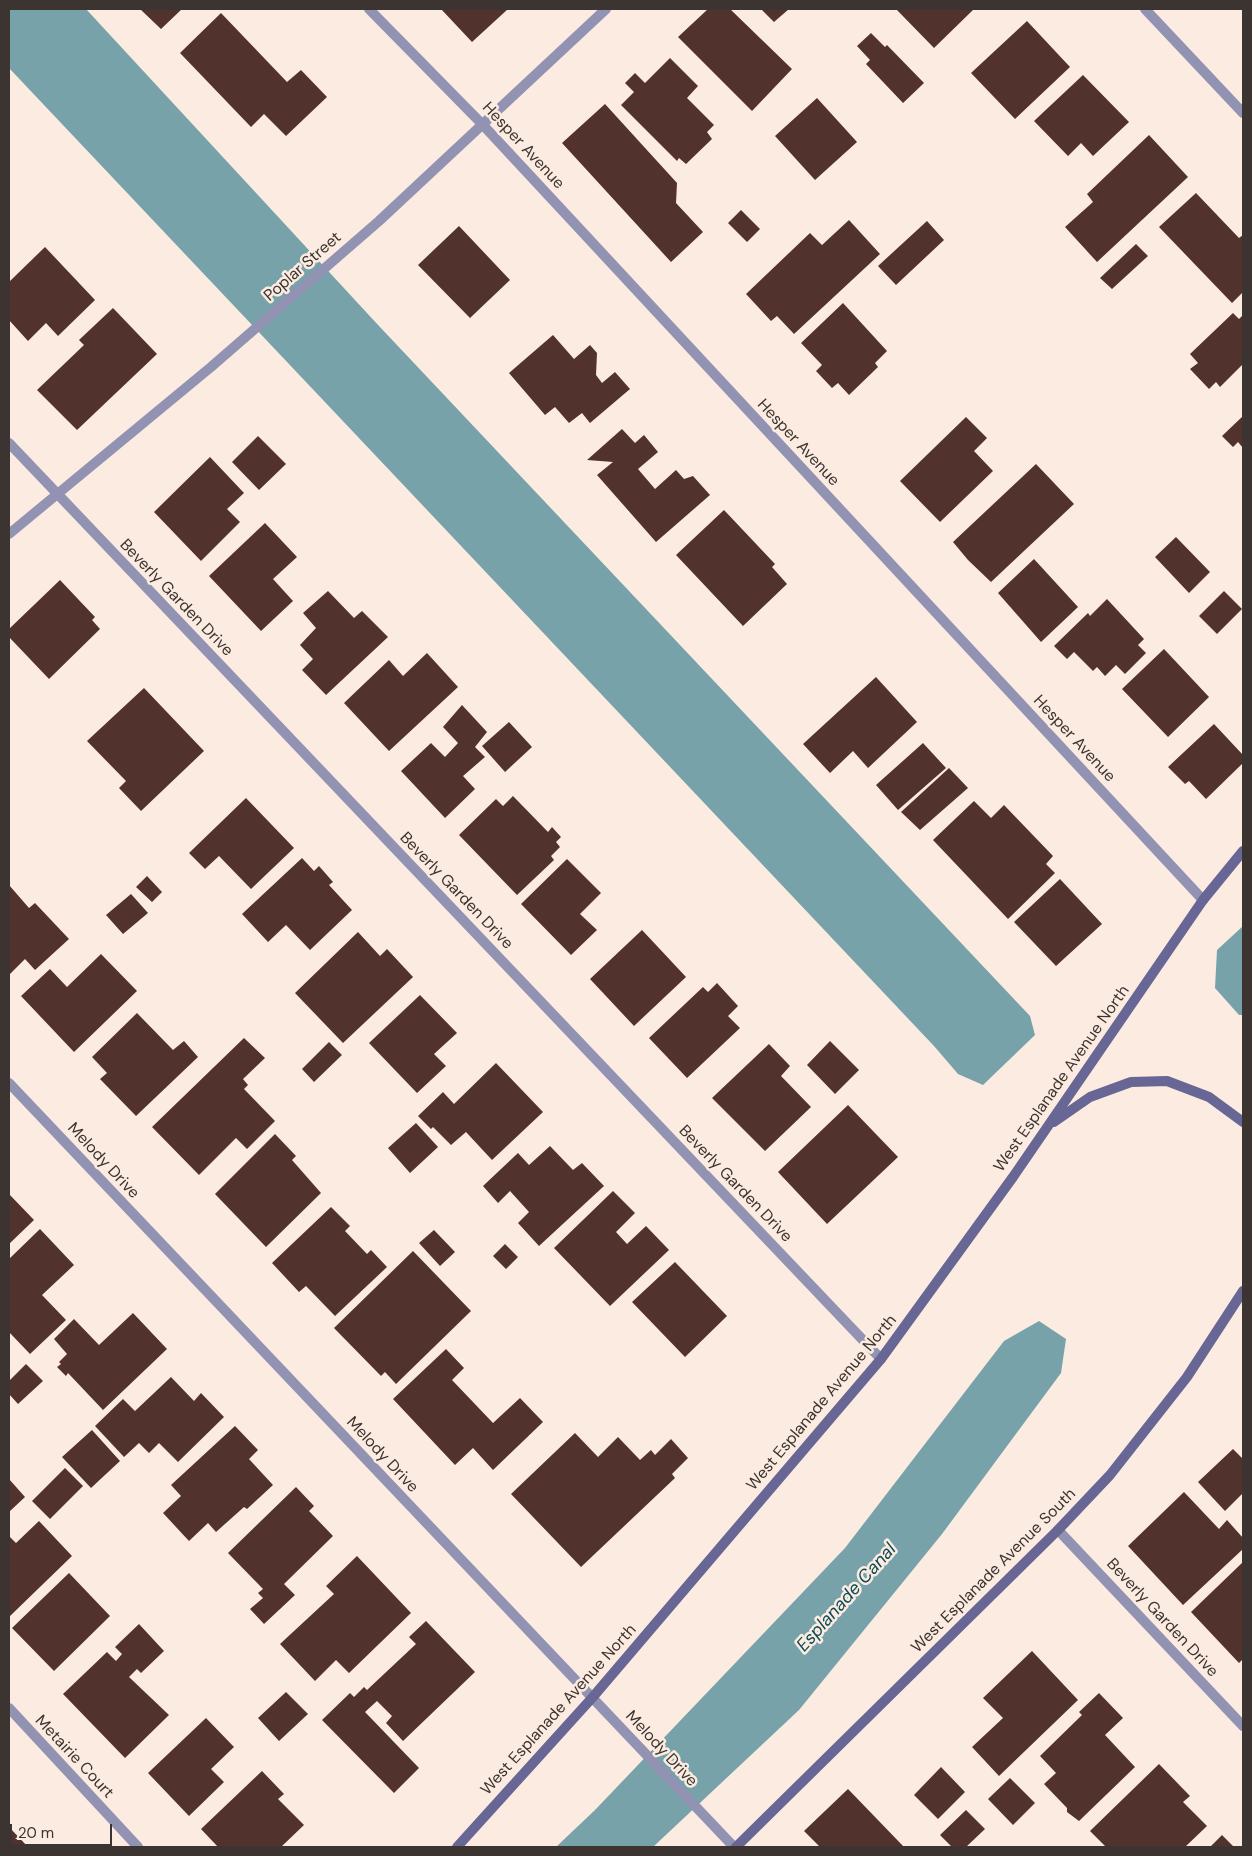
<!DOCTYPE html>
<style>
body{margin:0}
#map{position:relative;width:1252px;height:1856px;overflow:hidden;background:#fcebe0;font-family:"DM Sans",sans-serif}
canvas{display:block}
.frame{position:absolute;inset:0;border:10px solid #3b3430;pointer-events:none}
.scale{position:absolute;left:10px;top:1824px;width:102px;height:22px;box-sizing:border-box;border:2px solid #3b3430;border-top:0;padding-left:6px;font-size:15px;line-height:18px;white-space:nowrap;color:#3b3430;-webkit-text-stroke:4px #fcebe0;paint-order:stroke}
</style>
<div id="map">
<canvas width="1252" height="1856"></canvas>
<div class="frame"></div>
<div class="scale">20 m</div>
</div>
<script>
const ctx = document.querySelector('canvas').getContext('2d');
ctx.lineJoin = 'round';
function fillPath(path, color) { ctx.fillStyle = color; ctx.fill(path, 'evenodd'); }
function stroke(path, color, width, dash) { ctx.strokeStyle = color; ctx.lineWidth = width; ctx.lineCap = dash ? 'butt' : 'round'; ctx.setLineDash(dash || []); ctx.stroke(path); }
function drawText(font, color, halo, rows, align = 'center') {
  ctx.font = font + ' "DM Sans",sans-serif'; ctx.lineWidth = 5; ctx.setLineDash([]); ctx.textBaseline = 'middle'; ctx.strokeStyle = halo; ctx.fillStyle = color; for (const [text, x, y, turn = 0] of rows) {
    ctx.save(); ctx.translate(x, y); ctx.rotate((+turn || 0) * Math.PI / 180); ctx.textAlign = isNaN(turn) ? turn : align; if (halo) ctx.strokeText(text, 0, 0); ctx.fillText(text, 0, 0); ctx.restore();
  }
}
const water = new Path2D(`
 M9 9H86L379 326 1030 1016 1035 1035 983 1085 958 1074 934 1046 9 68Z
 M1243 926V1015H1239L1215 988 1217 950Z
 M1039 1321 1066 1339 1061 1373 942 1534 799 1710 653 1847H556L595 1810 845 1548 1004 1341Z`);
const building = new Path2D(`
 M140 9H182L161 29Z
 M441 9H508L472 42Z
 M708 9H730L792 69 752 111 678 37Z
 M761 9H789L774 22Z
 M896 9H974L934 48Z
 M221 13 287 82 301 70 327 97 286 136 264 114 251 127 180 53Z
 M1027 21 1070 67 1015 119 971 73Z
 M871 33 885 47 887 45 924 83 903 103 866 64 870 60 857 46Z
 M670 58 698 86 687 98 714 125 707 132 712 139 686 164 679 158 677 161 621 105 634 92 625 83 635 73 645 83Z
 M1083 75 1129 122 1093 156 1081 143 1068 156 1034 121Z
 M817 98 857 142 815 180 775 136Z
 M605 104 677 183 676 203 703 232 671 262 562 143Z
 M1149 135 1188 177 1097 262 1065 227 1093 202 1087 194Z
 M1196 193 1239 238 1243 235V292L1232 303 1159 227Z
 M741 210 760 229 747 242 728 223Z
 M849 220 880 254 794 334 777 316 771 321 746 294 810 233 822 245Z
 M927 221 944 240 896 285 878 266Z
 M459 226 510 280 470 318 418 265Z
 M1136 244 1148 256 1112 289 1100 278Z
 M45 247 95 300 58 336 46 323 28 341 9 320V282Z
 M843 303 887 351 875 363 878 367 849 395 838 383 832 388 816 371 822 365 801 343Z
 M113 308 157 354 77 430 37 390 84 345 79 340Z
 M1233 313 1239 319 1243 315V364L1220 387 1216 382 1209 389 1190 369 1198 363 1190 354Z
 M553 335 574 359 590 345 597 353 596 375 602 383 615 372 630 389 590 423 582 413 569 423 555 407 545 415 509 373Z
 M1243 416V448L1238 442 1233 447 1222 436Z
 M966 417 987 438 974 451 993 471 940 522 900 481Z
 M622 429 635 443 644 435 658 452 638 469 655 489 676 470 684 479 693 476 710 495 656 542 597 475 613 462 587 460Z
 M258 436 286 464 259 490 232 462Z
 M210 457 244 493 227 509 240 522 201 561 154 512Z
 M1036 464 1074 504 991 582 968 560 953 542Z
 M724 510 775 564 772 567 787 584 743 626 676 555Z
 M265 523 297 557 273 579 293 601 261 631 209 576Z
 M1176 537 1210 572 1189 593 1155 557Z
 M1034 559 1078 607 1041 642 998 593Z
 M60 580 95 617 92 620 100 629 49 679 9 637V629Z
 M328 591 354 618 362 611 388 637 326 695 302 670 313 659 300 645 316 628 303 613Z
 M1224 591 1242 609 1217 634 1199 616Z
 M1107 599 1144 639 1138 645 1146 653 1125 674 1116 665 1105 676 1097 667 1093 671 1074 652 1067 659 1054 646 1088 613 1090 616Z
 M1164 649 1209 697 1168 737 1122 689Z
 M427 653 458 687 389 751 344 703 389 660 403 676Z
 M876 677 917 722 868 768 853 751 830 773 803 744Z
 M144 688 204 751 141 811 119 788 126 781 87 741Z
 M462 705 487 732 475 747 485 757 463 776 475 789 445 818 401 771 431 743 445 757 458 743 443 727Z
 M509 722 532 747 505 772 482 746Z
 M1214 724 1243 755V763L1206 799 1189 781 1185 784 1168 767Z
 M923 743 946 768 898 810 876 785Z
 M949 768 968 788 920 830 901 812Z
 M513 796 548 832 552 827 561 837 556 842 560 847 551 856 554 860 517 895 459 835 496 799 503 806Z
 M246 798 294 848 251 889 219 856 205 869 189 853Z
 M974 801 991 818 1004 805 1053 856 1046 864 1055 873 1008 919 933 840Z
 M302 858 314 871 319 866 333 882 329 885 352 910 310 950 286 925 268 942 242 914Z
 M567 859 601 893 580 914 597 930 571 955 521 904Z
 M147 876 162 892 152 902 136 887Z
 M1060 879 1102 924 1056 966 1014 922Z
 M9 885 29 908 35 903 69 939 35 970 25 959 9 975Z
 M131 894 148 913 123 934 106 915Z
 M642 930 686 977 634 1026 590 979Z
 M358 932 380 956 387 949 413 977 343 1043 295 993Z
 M101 954 137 991 74 1052 21 996 50 969 67 987Z
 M717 983 738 1006 728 1016 740 1028 687 1078 649 1038 703 987 708 992Z
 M420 995 457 1033 434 1054 446 1066 417 1093 369 1043Z
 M137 1013 173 1050 184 1041 198 1057 136 1116 100 1079 107 1073 92 1057Z
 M244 1038 265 1058 243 1079 248 1085 244 1089 275 1121 247 1149 236 1138 199 1175 152 1127Z
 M830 1041 859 1070 835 1094 807 1065Z
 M329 1042 342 1055 314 1082 302 1069Z
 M769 1044 790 1066 781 1076 811 1107 765 1151 712 1098Z
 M496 1063 543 1112 492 1160 466 1132 451 1145 433 1127 431 1129 418 1116 443 1092 454 1104Z
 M848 1105 898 1157 827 1224 778 1172Z
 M416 1123 438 1147 410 1173 388 1148Z
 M275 1134 296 1156 292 1160 321 1193 266 1247 215 1194Z
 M550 1146 573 1170 582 1163 604 1186 539 1246 518 1223 529 1212 510 1191 498 1203 483 1186 518 1153 529 1165Z
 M613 1191 635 1213 616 1232 627 1244 646 1226 669 1250 610 1306 554 1248Z
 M9 1194 34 1220 9 1244Z
 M331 1207 350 1226 345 1231 367 1254 371 1250 387 1267 335 1316 306 1286 299 1292 272 1263Z
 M40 1229 74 1265 42 1295 66 1320 30 1354 9 1332V1259Z
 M434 1230 455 1252 440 1266 419 1243Z
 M505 1244 518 1257 506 1269 493 1256Z
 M413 1251 471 1311 396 1384 385 1372 381 1376 334 1328Z
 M675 1262 727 1316 685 1357 632 1302Z
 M133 1313 167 1349 103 1410 68 1373 66 1376 57 1367 61 1364 59 1362 67 1354 54 1339 74 1319 99 1345Z
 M446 1349 464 1368 452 1380 493 1423 520 1398 543 1422 493 1470 473 1448 455 1465 393 1399Z
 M26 1364 43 1381 18 1404 9 1394V1381Z
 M171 1377 194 1401 201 1393 224 1417 178 1462 159 1443 149 1453 139 1443 124 1457 95 1426 123 1399 135 1411Z
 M235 1426 258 1450 249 1459 273 1485 247 1509 244 1507 216 1532 208 1523 189 1541 163 1513 181 1496 171 1485Z
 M92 1430 120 1461 91 1488 62 1457Z
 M575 1433 598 1457 618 1437 640 1460 651 1450 655 1455 671 1439 688 1458 672 1474 675 1478 581 1567 511 1494Z
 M1233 1449 1243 1459V1493L1225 1511 1198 1482Z
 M65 1468 83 1486 50 1519 32 1501Z
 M9 1479 25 1497 9 1512Z
 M296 1487 314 1506 309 1511 333 1536 284 1584 295 1595 264 1624 250 1609 263 1598 258 1593 263 1589 228 1553Z
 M1184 1492 1219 1529 1227 1520 1243 1538V1549L1183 1605 1128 1546Z
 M39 1521 72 1556 9 1617V1536L16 1543Z
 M357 1556 411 1613 349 1673 336 1660 315 1681 280 1644 334 1594 326 1586Z
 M1243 1562V1659L1239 1663 1191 1612Z
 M69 1573 110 1616 54 1671 12 1628Z
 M426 1621 475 1672 403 1741 386 1723 392 1716 377 1701 365 1712 419 1768 394 1793 322 1720 350 1693 354 1697 364 1687 367 1690 416 1644 409 1637Z
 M139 1624 164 1651 141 1673 137 1669 129 1677 169 1715 125 1758 63 1694 107 1652 116 1661 122 1654 115 1647Z
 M1032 1651 1078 1700 999 1776 972 1747 1003 1718 983 1698Z
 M286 1692 308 1714 279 1741 258 1718Z
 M1099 1693 1123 1718 1105 1735 1135 1767 1079 1821 1067 1812V1808L1044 1784 1056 1773 1040 1756 1082 1715 1079 1712Z
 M206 1718 234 1747 211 1769 224 1782 189 1816 148 1773Z
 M1159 1764 1190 1796 1183 1802 1207 1826 1185 1847H1106L1090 1831Z
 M941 1767 965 1792 938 1819 914 1795Z
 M262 1771 284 1794 278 1799 304 1825 281 1847H218L201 1829Z
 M1010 1778 1035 1803 1013 1825 988 1799Z
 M848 1789 904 1847H820L804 1831Z
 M966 1810 985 1829 966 1847H952L940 1835Z
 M9 1827 28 1847H9Z
 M1222 1835 1234 1847H1210Z`);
const street = new Path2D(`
 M369 9 483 125 1203 900
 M1145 9 1243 113
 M9 443 881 1359
 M9 534 211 367 379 221 606 9
 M9 1083 734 1847
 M1058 1530 1243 1726
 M9 1708 138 1847`);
const secondary = new Path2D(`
 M1054 1122 1090 1097 1131 1082 1167 1081 1209 1097 1243 1122
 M457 1847 592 1698 881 1359 1013 1177 1203 900 1243 851
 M736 1847 1058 1530 1110 1475 1187 1377 1243 1291`);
const streetNames = [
 ["Hesper Avenue",523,146,47],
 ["Poplar Street",303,267,-41],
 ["Hesper Avenue",798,443,47],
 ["Beverly Garden Drive",176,598,46],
 ["Hesper Avenue",1074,739,47],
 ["Beverly Garden Drive",456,891,46],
 ["West Esplanade Avenue North",1062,1079,-55],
 ["Melody Drive",103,1161,47],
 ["Beverly Garden Drive",735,1184,46],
 ["West Esplanade Avenue North",822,1403,-50],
 ["Melody Drive",382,1455,47],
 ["West Esplanade Avenue South",994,1571,-45],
 ["Beverly Garden Drive",1162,1618,47],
 ["West Esplanade Avenue North",559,1710,-48],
 ["Melody Drive",661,1749,47],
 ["Metairie Court",74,1757,47]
];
const waterNames = [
 ["Esplanade Canal",847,1598,-48]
];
fillPath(water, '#77a2aa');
fillPath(building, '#52322c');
stroke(street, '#9292b3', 10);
stroke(secondary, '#676695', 10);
drawText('16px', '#3b3430', '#fcebe0', streetNames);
drawText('italic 18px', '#0a4b56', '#fcebe0', waterNames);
</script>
